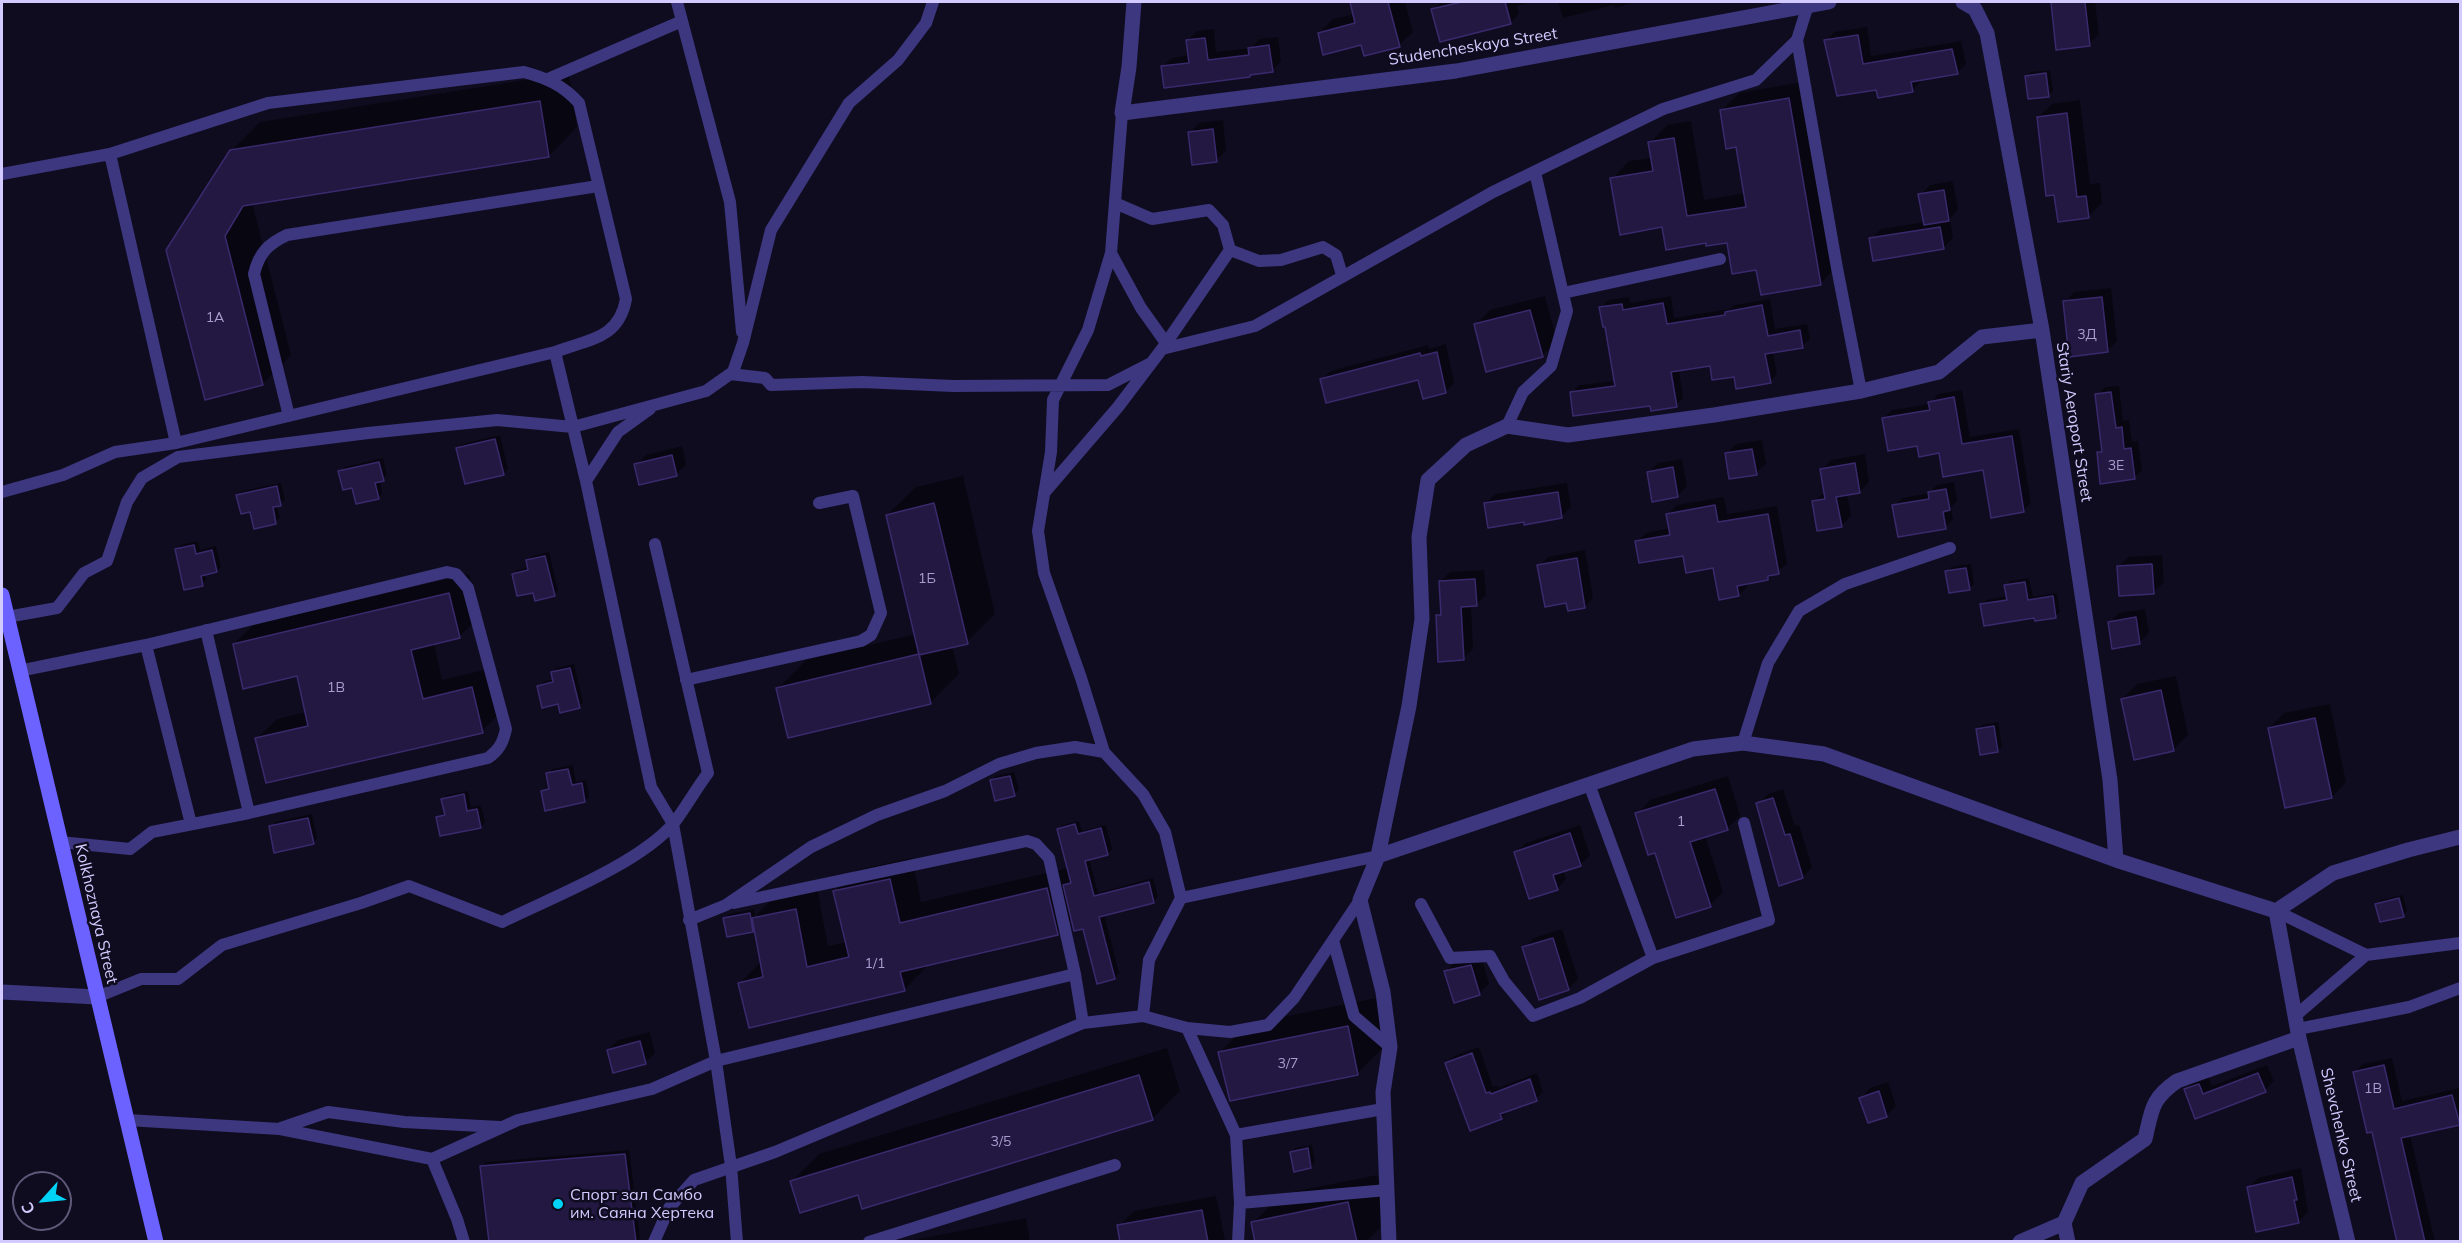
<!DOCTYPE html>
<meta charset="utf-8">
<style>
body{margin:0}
#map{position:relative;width:2462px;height:1243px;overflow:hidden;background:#100c20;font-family:Mulish,sans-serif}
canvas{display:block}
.frame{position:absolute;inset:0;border:3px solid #d3cbff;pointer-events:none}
.north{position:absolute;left:12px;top:1171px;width:60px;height:60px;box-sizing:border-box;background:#100c20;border:2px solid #5e5879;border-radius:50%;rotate:243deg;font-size:16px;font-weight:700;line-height:24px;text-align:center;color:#d3cbff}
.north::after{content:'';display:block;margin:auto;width:21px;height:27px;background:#00d3f6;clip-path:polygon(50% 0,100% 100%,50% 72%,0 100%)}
</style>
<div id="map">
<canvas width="2462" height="1243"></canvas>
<div class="frame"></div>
<div class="north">С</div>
</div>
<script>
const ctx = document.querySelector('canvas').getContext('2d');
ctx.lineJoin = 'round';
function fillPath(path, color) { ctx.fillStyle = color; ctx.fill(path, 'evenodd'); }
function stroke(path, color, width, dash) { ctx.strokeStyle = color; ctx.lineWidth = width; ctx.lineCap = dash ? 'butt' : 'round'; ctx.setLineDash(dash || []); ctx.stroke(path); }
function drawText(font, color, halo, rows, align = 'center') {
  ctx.font = font + ' Mulish,sans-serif'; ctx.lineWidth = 5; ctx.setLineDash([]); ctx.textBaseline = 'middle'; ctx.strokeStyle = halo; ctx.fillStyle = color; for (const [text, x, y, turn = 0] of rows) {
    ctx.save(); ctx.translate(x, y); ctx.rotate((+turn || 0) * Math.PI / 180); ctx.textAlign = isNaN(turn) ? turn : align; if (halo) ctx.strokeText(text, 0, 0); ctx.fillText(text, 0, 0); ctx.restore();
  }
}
const shadow = new Path2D(`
 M1351 2H1405L1413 32 1399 45 1362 43 1319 33 1333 19 1355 14Z
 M1441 2H1531L1517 6 1519 14 1510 23 1433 10ZM1504 3H1507L1511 19H1508Z
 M1558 2H1635L1615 8 1614 5 1563 18Z
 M2052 2H2095L2099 34 2089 44 2058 48Z
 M1867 27 1871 56 1961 41 1966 64 1957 73 1920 79V82L1912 91 1877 88 1826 41 1834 32Z
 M1214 29 1216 52 1251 48 1259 39 1278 37 1281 61 1272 71 1252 73 1249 76 1162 67 1172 58 1190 55 1188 40 1197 31Z
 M2050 70 2053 91 2048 96 2027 76 2031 72Z
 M569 73 577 127 549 156 255 202 253 206 291 355 263 384 206 399 231 151 260 122Z
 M1807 81 1837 267 1820 284 1758 268 1728 241 1707 242 1663 225 1612 179 1629 161 1652 158 1650 143 1667 125 1691 121 1704 200 1745 193 1737 146 1722 110 1739 93Z
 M2080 100 2090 184 2100 183 2102 203 2088 217 2056 193 2038 117 2052 104Z
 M1223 120 1226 151 1216 160 1189 133 1199 123Z
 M1953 181 1958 210 1950 218 1953 238 1943 248 1871 239 1881 229 1925 222 1920 195 1930 185Z
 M2111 288 2117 341 2107 351 2065 302 2074 292Z
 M1545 296 1557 341 1542 356 1475 325 1490 310Z
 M1671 296 1674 318 1730 309 1734 305 1770 299 1775 329 1807 324 1810 339 1802 346 1773 351 1777 374 1770 382 1735 375 1711 364 1679 369 1683 398 1676 405 1572 393 1579 385 1616 381 1606 325 1601 308 1608 300 1629 297 1630 303Z
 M1446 344 1454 383 1445 392 1419 378 1322 379 1331 371 1428 345 1429 349Z
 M2119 386 2123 421 2129 420 2132 442 2138 441 2142 470 2134 478 2098 453 2103 448 2097 395 2105 387Z
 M1962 390 1970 437 2019 429 2031 503 2023 511 1984 469 1918 444 1884 418 1892 410 1930 404 1938 394Z
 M500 435 508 469 504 473 458 449 462 444Z
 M1762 440 1766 464 1756 473 1726 454 1736 444Z
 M682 446 686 465 676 474 636 465 646 455Z
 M1865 454 1869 482 1860 492 1847 494 1851 516 1841 526 1814 502 1825 492 1822 470 1831 460Z
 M383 458 387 475 380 480 382 493 378 498 354 486 340 472 345 467Z
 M1682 459 1687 486 1677 496 1649 472 1658 463Z
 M963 476 995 614 967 642 952 646 959 674 930 703 778 688 806 660 916 634 887 515 916 487Z
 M1954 482 1957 501 1951 507 1953 520 1945 527 1894 506 1902 498 1929 493 1937 485Z
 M281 483 285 500 277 505 280 518 275 522 251 511 238 496 242 491Z
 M1567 483 1571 507 1561 517 1525 520 1485 504 1495 494Z
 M1724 497 1727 514 1777 506 1787 564 1768 579 1747 582 1748 586 1739 595 1714 566 1684 554 1637 542 1646 533 1670 528 1668 514 1677 505Z
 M198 541 200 550 216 546 221 567 216 571 205 573 206 580 202 584 176 550 181 545Z
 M1585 550 1593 598 1585 607 1568 601 1539 566 1548 557Z
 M549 552 558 591 554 595 534 591 513 574 518 570 529 567 527 561 532 556Z
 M2162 555 2164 582 2154 592 2119 567 2128 557Z
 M1971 564 1974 584 1969 588 1947 572 1951 567Z
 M1484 570 1486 595 1476 605H1471L1473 649 1463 659 1437 616 1442 611 1441 581 1450 572Z
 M469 574 479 617 459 637 434 643 442 680 492 668 502 711 482 731 257 738 277 719 306 712 298 675 234 644 254 624Z
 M2029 578 2033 597 2057 593 2060 612 2056 616H2036L1981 605 1986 600 2007 596 2006 586 2010 581Z
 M2145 609 2149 633 2140 642 2109 623 2119 613Z
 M574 664 583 702 579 707 559 703 539 686 543 682 554 679 552 673 557 668Z
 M2176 676 2188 735 2173 750 2122 699 2137 684Z
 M2330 704 2346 782 2332 797 2269 728 2284 713Z
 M1998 722 2002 746 1998 750 1977 730 1982 725Z
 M573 765 576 782 586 780 589 797 585 801 542 792 550 787 548 774 552 769Z
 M1014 772 1019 790 1014 795 992 781 996 776Z
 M1728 776 1740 815 1727 829 1705 836 1723 892 1710 905 1656 851 1637 814 1650 800Z
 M1783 789 1795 826 1799 825 1812 867 1803 877 1780 884 1758 804 1768 794Z
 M468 791 471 807 481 805 485 822 480 827 438 817 446 812 443 799 447 795Z
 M312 814 317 838 313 843 270 827 275 822Z
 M1079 821 1082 831 1106 825 1112 849 1107 854 1089 858 1098 893 1153 878 1158 897 1153 901 1104 914 1119 973 1114 978 1084 927 1072 918 1057 933 925 964 926 968 904 990 739 984 761 962 755 928 753 930 725 918 729 914 754 909 755 916 775 896 817 888 828 946 847 942 835 891 856 870 912 858 921 902 1068 868 1059 829 1063 825Z
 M1580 825 1590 855 1580 865 1563 870 1566 879 1557 889 1516 852 1526 843Z
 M2403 895 2407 911 2403 915 2377 904 2381 900Z
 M1562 929 1578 979 1568 989 1524 948 1534 938Z
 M1481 956 1489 984 1479 993 1446 971 1455 962Z
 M1376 998 1386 1045 1357 1074 1219 1053 1248 1024Z
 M650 1032 655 1053 645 1062 608 1050 618 1040Z
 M1479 1047 1493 1087 1497 1085 1498 1088 1537 1073 1543 1092 1536 1099 1508 1111 1501 1118 1447 1063 1454 1056Z
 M1167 1048 1180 1091 1152 1119 859 1193 792 1181 819 1154Z
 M2392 1058 2402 1101 2460 1088 2459 1124 2410 1135 2435 1242H2400L2373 1130 2355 1073 2363 1064Z
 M2267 1065 2274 1081 2265 1090 2196 1117 2186 1089 2194 1080 2208 1076 2212 1086Z
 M1888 1082 1896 1106 1886 1116 1861 1098 1870 1088Z
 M1312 1145 1315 1162 1311 1167 1291 1152 1296 1148Z
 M629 1150 640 1238 637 1242H490L481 1167 486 1162Z
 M2301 1168 2308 1212 2298 1222 2249 1188 2258 1178Z
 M1377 1175 1387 1221 1366 1242H1257L1253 1223 1282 1194Z
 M1216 1196 1225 1240 1223 1242H1122L1119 1226 1134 1211Z
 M1026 1218 1030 1242H903Z`);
const building = new Path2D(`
 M1350 2H1388L1400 47 1364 56 1361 45 1323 55 1318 33 1355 23Z
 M1462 2H1505L1511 24 1440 42 1431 9Z
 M2051 2H2085L2090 46 2056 50Z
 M1858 35 1863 64 1952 49 1958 74 1911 82 1913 92 1878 98 1876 90 1837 96 1824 40Z
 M1205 38 1208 60 1249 55 1248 48 1269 45 1273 72 1250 75V77L1164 88 1161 66 1189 63 1186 40Z
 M2046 73 2049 97 2028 99 2025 76Z
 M1789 98 1821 285 1761 295 1756 270 1732 274 1727 243 1706 246V243L1666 250 1662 227 1620 235 1610 178 1653 171 1648 142 1674 138 1687 216 1746 207 1736 147 1726 149 1720 110Z
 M540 101 549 157 243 206 225 236 263 385 205 400 166 250 230 150Z
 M2067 113 2077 197 2086 196 2089 218 2058 222 2054 195 2046 196 2037 117Z
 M1213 129 1217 162 1192 165 1188 132Z
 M1944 190 1949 221 1924 225 1918 194Z
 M1940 227 1944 249 1873 261 1869 238Z
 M2102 297 2108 352 2069 357 2063 301Z
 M1663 303 1667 324 1725 315V312L1762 305 1768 336 1800 330 1803 348 1765 354 1771 383 1736 389 1734 377 1712 380 1710 366 1671 372 1677 407 1651 411 1650 406 1573 416 1570 392 1615 386 1605 327H1603L1599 307 1622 304 1623 310Z
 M1530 310 1543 357 1486 372 1474 324Z
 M1437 352 1446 393 1423 399 1418 380 1326 403 1320 379 1420 353 1421 356Z
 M2111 392 2116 428 2122 427 2124 449 2131 448 2135 479 2100 484 2097 452H2102L2095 394Z
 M1954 397 1962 444 2012 436 2024 512 1991 518 1983 470 1943 477 1939 453 1919 457 1917 446 1888 451 1882 418 1930 410 1928 402Z
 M495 439 504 475 465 484 456 448Z
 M1752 449 1757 475 1729 479 1725 453Z
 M672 455 677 476 639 485 634 464Z
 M379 462 384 481 375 483 379 499 356 504 352 488 343 490 338 471Z
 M1855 463 1860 493 1836 497 1842 527 1817 531 1812 501 1825 499 1820 469Z
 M1673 467 1678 497 1652 502 1647 472Z
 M277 486 281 506 273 507 276 524 254 529 250 512 241 514 236 495Z
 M1946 489 1950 510 1943 512 1946 529 1898 537 1892 505 1929 499 1928 492Z
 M1558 492 1562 518 1524 525V522L1488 528 1484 503Z
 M934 503 968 644 919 655 886 515Z
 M1715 505 1718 522 1768 514 1779 574 1768 576V580L1737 586 1739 596 1719 600 1713 568 1686 573 1683 556 1639 563 1635 541 1670 535 1666 514Z
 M194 545 196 554 212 550 217 572 201 576 203 586 184 590 175 549Z
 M545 556 555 596 535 601 533 593 517 596 512 574 528 570 526 560Z
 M1577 558 1585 608 1568 611 1566 603 1545 607 1537 565Z
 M2152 564 2154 594 2119 596 2117 566Z
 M1966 568 1970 590 1949 593 1945 571Z
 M1475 579 1477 606 1461 607 1464 660 1438 662 1436 615H1441L1439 581Z
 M2025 582 2028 600 2053 596 2056 618 2035 621 2034 618 1984 626 1980 604 2007 600 2004 585Z
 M449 593 460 638 411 650 423 699 472 687 483 733 266 783 255 738 308 726 297 676 243 689 233 644Z
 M2136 617 2140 644 2112 649 2108 622Z
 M919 654 931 704 788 738 776 688Z
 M570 668 580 708 560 713 558 704 542 708 537 686 553 682 551 672Z
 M2161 690 2174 751 2134 760 2121 699Z
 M2315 718 2332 798 2285 808 2268 728Z
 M1994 726 1998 752 1980 755 1976 729Z
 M568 769 572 785 582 783 585 802 545 811 541 791 549 789 546 773Z
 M1010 776 1015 796 995 801 990 780Z
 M1715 789 1728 830 1690 842 1711 907 1676 918 1655 853 1648 855 1635 813Z
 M464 794 467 811 477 809 481 828 440 836 436 817 445 815 441 799Z
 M1773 798 1785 835 1790 834 1803 878 1779 886 1756 803Z
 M308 818 314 844 274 853 269 826Z
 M1075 824 1078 834 1101 828 1108 855 1085 861 1094 896 1149 882 1154 903 1099 917 1115 979 1097 984 1083 929 1074 931 1063 885 1071 883 1057 829Z
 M1570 833 1581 866 1553 875 1558 890 1529 899 1514 852Z
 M890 879 900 923 1047 888 1058 935 900 972 905 991 749 1028 738 983 763 977 752 918 796 909 807 967 849 957 833 891Z
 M2399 898 2404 917 2380 922 2375 904Z
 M750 913 753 932 727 937 723 918Z
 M1553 938 1569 990 1539 1000 1522 947Z
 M1471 965 1480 995 1454 1003 1444 971Z
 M1348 1026 1358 1075 1230 1101 1218 1052Z
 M640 1041 646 1064 613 1073 607 1050Z
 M1472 1053 1486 1093 1490 1092 1491 1094 1530 1079 1537 1101 1500 1114 1502 1119 1470 1131 1445 1063Z
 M2384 1065 2394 1109 2452 1095 2460 1125 2401 1138 2425 1242H2397L2372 1132 2367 1133 2353 1072Z
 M2258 1073 2266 1092 2195 1119 2184 1089 2199 1084 2203 1094Z
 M1139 1075 1153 1120 862 1209 858 1195 800 1213 790 1181Z
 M1879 1091 1887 1117 1868 1123 1859 1098Z
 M1308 1148 1311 1168 1294 1172 1290 1152Z
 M625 1154 636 1242H489L480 1166Z
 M2292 1177 2297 1200H2294L2299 1223 2256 1232 2247 1187Z
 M1348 1202 1357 1242H1255L1251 1222Z
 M1202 1210 1208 1242H1120L1117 1225Z`);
const service = new Path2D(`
 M677 2 730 202 742 332
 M1797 40 1837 268 1861 391
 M548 79 682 21
 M110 154 176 443
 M2 174 110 154 268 103 524 72C546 78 563 85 579 103L626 299C619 339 589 339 555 352L176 443 115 452 63 475 2 492
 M1115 203 1152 219 1209 210 1223 225 1230 250 1162 349
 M1230 250 1259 261 1281 260 1323 247 1336 255 1342 275
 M1111 253 1141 308 1166 343
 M1563 293 1720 259
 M555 352 586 481 651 787 673 824 716 1061 731 1166 737 1242
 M730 374 765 378 771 385 862 382 953 386 1108 385 1149 364
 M289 416 254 274C259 253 268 244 287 235L598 186
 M1507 426 1523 392 1551 366 1567 311 1535 172
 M586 481 618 432 650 409
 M1044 493 1118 407 1162 349 1255 326 1493 192 1663 109 1756 80 1797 40 1808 5
 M7 617 57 608 84 573 107 561 127 502 142 478 178 457 368 433 497 420 573 427 706 391 733 372 743 343 771 230 849 103 898 60 926 23 933 2
 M206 630 249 813
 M146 645 191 824
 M19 671 146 645 447 572 456 574 468 588 506 729C503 743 499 750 488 758L249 813 152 832 130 849 60 842
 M686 680 861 641 871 635 881 613 853 496 819 503
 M1743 743 1768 663 1799 611 1845 584 1950 548
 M1104 752 1081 678 1044 573 1038 531 1051 452 1053 400 1088 330 1111 253 1122 113
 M1589 784 1653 958 1769 920 1744 823
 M734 903 1027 841 1036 844 1049 858 1075 974 1083 1023
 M1421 904 1450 958 1490 956 1504 981 1533 1016 1580 998 1653 958
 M2276 911 2366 955
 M689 920 726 905 811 847 877 815 945 791 999 764 1036 753 1075 747 1104 752 1143 794 1165 832 1181 898
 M1333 940 1354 1016 1390 1047
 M97 997 141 979H178L222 945 361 903 409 886 502 922C551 898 639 864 674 823 686 807 696 789 708 773L655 544
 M1143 1016 1149 960 1181 898 1378 856
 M2295 1016 2366 955 2460 943
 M1187 1028 1236 1135 1240 1203 1238 1242
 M2298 1029 2409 1007 2460 988
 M127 1120 280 1129 432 1159 518 1120 652 1089 716 1061 1075 974
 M281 1128 328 1112 404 1122 500 1127
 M1236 1135 1383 1109
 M432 1159 457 1219 464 1242
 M1240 1203 1387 1190
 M654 1242 669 1208 694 1180 775 1152 1083 1023 1143 1016 1187 1028 1230 1032 1268 1025 1294 998 1360 900
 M869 1242 1115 1165`);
const minor = new Path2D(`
 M1134 2 1129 67 1122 113 1456 71 1829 2
 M1963 2 1975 9 1987 33 2042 330 2110 780 2116 860
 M1378 856 1693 749 1743 743 1824 754 2116 860 2276 911 2299 1038 2348 1242
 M2276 911 2333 873 2408 850 2460 837
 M2 992 97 997
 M2064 1223 2068 1242
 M1389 1242 1383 1092 1390 1047 1383 992 1360 900 1378 856 1409 706 1422 619 1419 537 1428 480 1466 445 1507 426 1568 435 1714 415 1861 391 1939 372 1982 337 2042 330
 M2020 1242 2064 1223 2082 1183 2145 1139C2152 1110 2151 1099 2177 1081L2299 1038`);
const secondary = new Path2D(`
 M2 595 156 1242`);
const markers = [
 [558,1204,6,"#00d3f6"]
];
const numberNames = [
 ["1А",215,318],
 ["3Д",2087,335],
 ["3Е",2116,466],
 ["1Б",927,579],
 ["1В",336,688],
 ["1",1681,822],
 ["1/1",875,964],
 ["3/7",1288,1064],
 ["1В",2373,1089],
 ["3/5",1001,1142]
];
const streetNames = [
 ["Studencheskaya Street",1473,47,-9],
 ["Stariy Aeroport Street",2074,422,81],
 ["Kolkhoznaya Street",96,914,77],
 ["Shevchenko Street",2341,1135,77]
];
const poiNames = [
 ["Спорт зал Самбо",570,1195],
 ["им. Саяна Хертека",570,1213]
];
fillPath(shadow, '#0007');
fillPath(building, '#221841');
stroke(building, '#3a2a6d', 1.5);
stroke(service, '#3c377f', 12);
stroke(minor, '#3c377f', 15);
stroke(secondary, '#6c62ff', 15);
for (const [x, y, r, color] of markers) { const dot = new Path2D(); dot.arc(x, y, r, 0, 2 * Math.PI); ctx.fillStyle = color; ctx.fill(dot); stroke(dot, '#100c20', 2); }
drawText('14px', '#a79ed0', null, numberNames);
drawText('16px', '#d3cbff', '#100c20', streetNames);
drawText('16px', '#d3cbff', '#100c20', poiNames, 'left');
</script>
